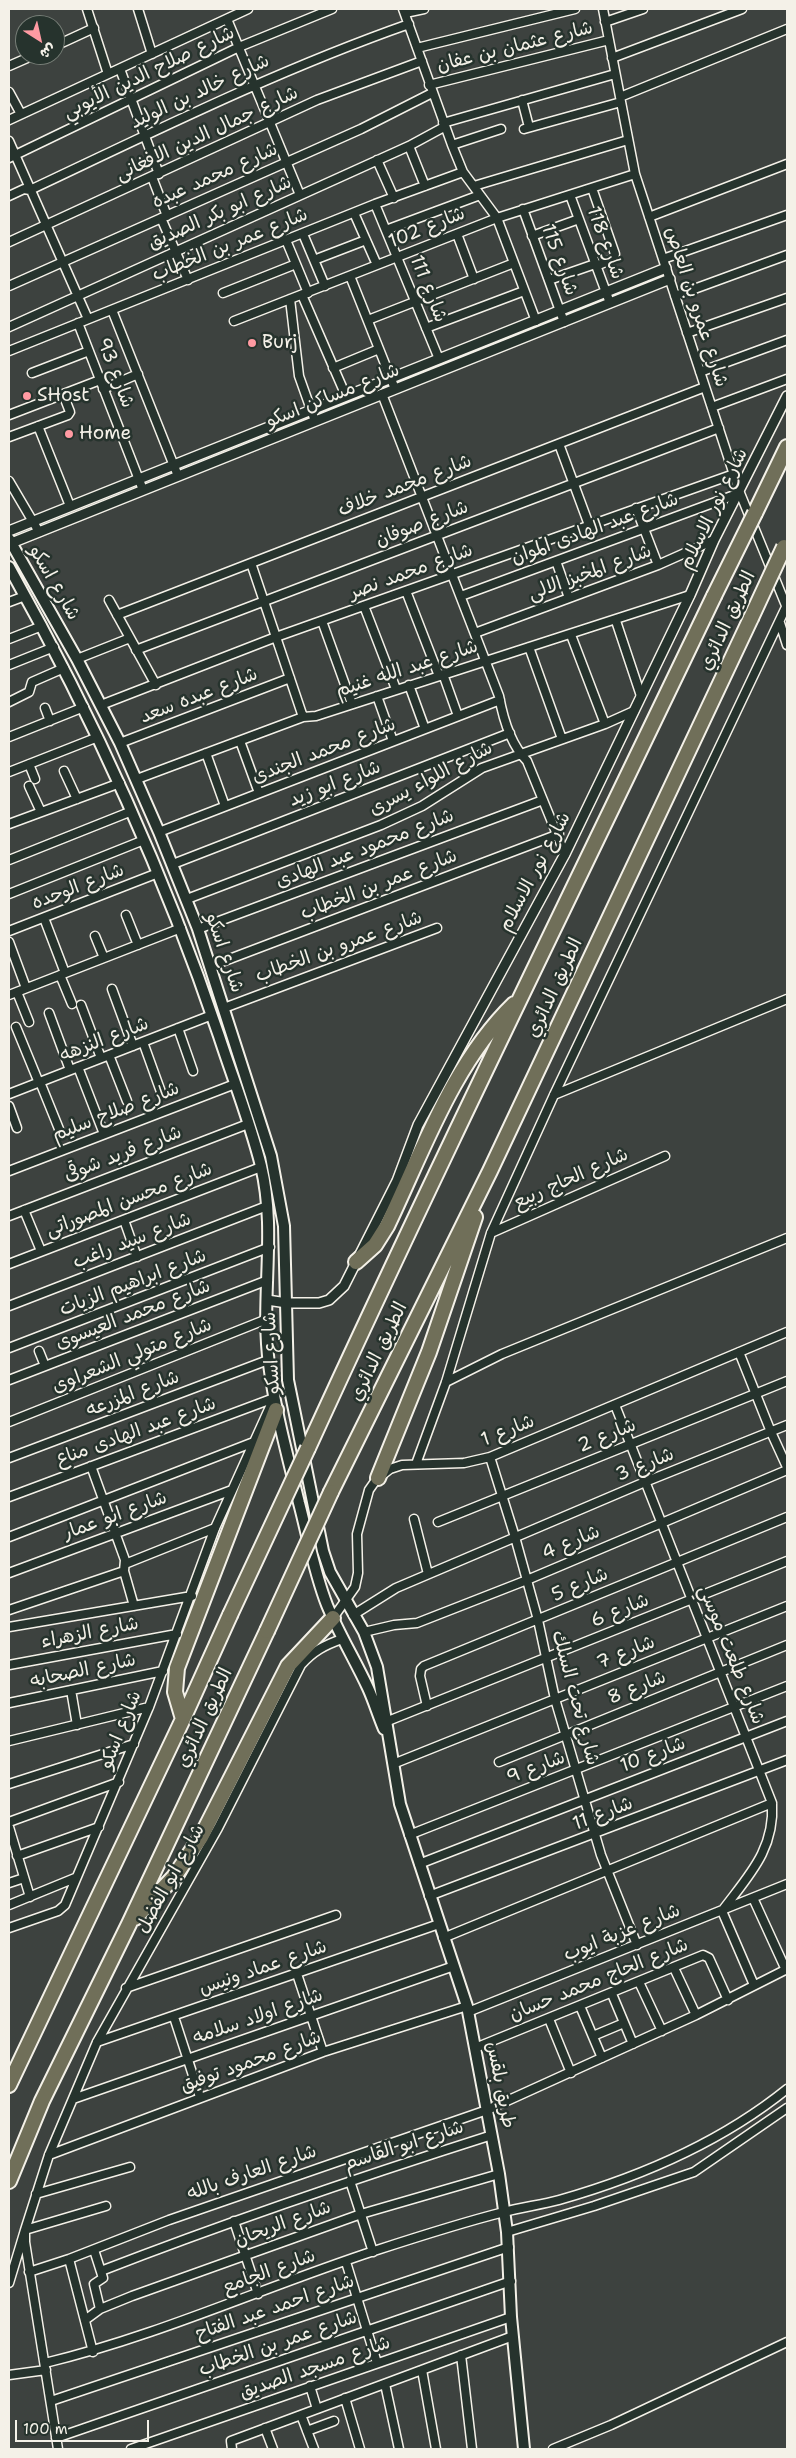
<!DOCTYPE html>
<meta charset="utf-8">
<style>
body{margin:0}
#map{position:relative;width:796px;height:2458px;overflow:hidden;background:#3d423f;font-family:"Shantell Sans","Playpen Sans Arabic",sans-serif}
canvas{display:block}
.frame{position:absolute;inset:0;border:10px solid #f4f1e8;pointer-events:none}
.north{position:absolute;left:15px;top:15px;width:50px;height:50px;box-sizing:border-box;background:#26332d;border:1px solid #787f78;border-radius:50%;rotate:145deg;font-size:14px;font-weight:700;line-height:20px;text-align:center;color:#f4f1e8}
.north::after{content:'';display:block;margin:auto;width:18px;height:22px;background:#ff9aa2;clip-path:polygon(50% 0,100% 100%,50% 72%,0 100%)}
.scale{position:absolute;left:15px;top:2420px;width:134px;height:22px;box-sizing:border-box;border:2px solid #f4f1e8;border-top:0;padding-left:6px;font-size:15px;line-height:18px;white-space:nowrap;color:#f4f1e8;-webkit-text-stroke:4px #26332d;paint-order:stroke}
</style>
<div id="map">
<canvas width="796" height="2458"></canvas>
<div class="frame"></div>
<div class="north">ش</div>
<div class="scale">100 m</div>
</div>
<script>
const ctx = document.querySelector('canvas').getContext('2d');
ctx.lineJoin = 'round';
function stroke(path, color, width, dash) { ctx.strokeStyle = color; ctx.lineWidth = width; ctx.lineCap = dash ? 'butt' : 'round'; ctx.setLineDash(dash || []); ctx.stroke(path); }
function drawText(font, color, halo, rows, align = 'center') {
  ctx.font = font + ' "Shantell Sans","Playpen Sans Arabic",sans-serif'; ctx.lineWidth = 5; ctx.setLineDash([]); ctx.textBaseline = 'middle'; ctx.strokeStyle = halo; ctx.fillStyle = color; for (const [text, x, y, turn = 0] of rows) {
    ctx.save(); ctx.translate(x, y); ctx.rotate((+turn || 0) * Math.PI / 180); ctx.textAlign = isNaN(turn) ? turn : align; if (halo) ctx.strokeText(text, 0, 0); ctx.fillText(text, 0, 0); ctx.restore();
  }
}
const minor = new Path2D(`
 M87 9 108 74
 M138 9 152 54
 M403 9 452 145 463 172 497 218 536 321
 M603 9 635 174 740 493 787 608
 M405 13 424 9
 M227 19 300 195
 M605 22 643 9
 M55 46 94 28
 M417 48 575 9
 M612 58 742 9
 M9 66 34 55
 M120 69 159 174
 M429 85 609 40
 M9 92 21 114
 M620 97 787 29
 M522 100 529 127
 M9 120 248 9
 M443 123 615 74
 M524 129 621 102
 M9 141 88 319
 M452 145 501 129
 M409 146 425 186
 M9 158 239 47 332 9
 M377 160 394 198
 M152 177 167 216
 M474 186 628 140
 M592 188 615 254 613 259 596 266
 M570 195 610 303
 M9 196 24 189 30 190C155 131 278 70 409 24
 M375 204 439 359
 M523 209 564 322
 M354 213 377 265
 M649 217 787 164
 M161 218 188 280
 M386 230 480 195
 M303 234 325 286
 M457 234 474 279
 M532 236 579 219
 M286 240 308 293
 M9 242 317 100 422 61
 M663 259 787 215
 M314 260 366 240
 M350 276 395 389
 M549 280 595 264
 M9 286 361 129 432 93
 M223 293 296 264
 M302 295 346 396
 M675 296 787 255
 M290 299 299 376 315 421
 M112 310 178 476
 M368 320 514 263
 M234 321 497 218 635 174
 M78 323 143 490
 M9 327 409 146 444 127
 M426 328 524 291
 M687 333 787 298
 M9 351 375 204 463 172
 M333 368 379 349
 M700 372 787 340
 M32 373 89 351
 M103 389 138 374
 M382 394 499 696C503 718 510 744 527 761L565 854
 M712 407 787 379
 M9 415 100 380
 M38 426 70 506
 M9 437 68 415 70 412 63 394
 M559 444 589 525
 M9 481 39 532
 M636 508 658 565
 M556 561 569 598
 M251 563 303 717
 M406 591 439 676
 M461 596 740 493
 M109 600 156 685
 M9 602 25 596
 M364 606 396 689
 M117 615 705 387
 M322 621 352 704
 M616 621 641 696
 M780 623 787 645
 M475 633 658 565 714 540
 M571 635 605 724
 M9 639 42 626
 M529 647 562 739
 M136 650 719 428
 M77 659 130 638
 M9 665 54 647
 M443 674 458 716
 M409 685 425 729
 M377 696 393 741
 M9 702 29 692 32 682 64 668
 M101 705 276 637 734 474
 M45 708 50 721
 M9 737 84 707
 M240 741 259 793
 M120 743 290 678
 M206 753 225 806
 M29 764 35 779
 M64 771 77 799
 M9 772 98 737
 M137 779 303 717 316 716 690 595
 M29 786 41 812
 M9 824 120 783
 M159 832 500 700
 M9 860 132 811
 M173 864 510 733
 M9 894 144 840
 M187 899 381 825 422 806 482 768 605 724 634 711
 M126 915 138 945
 M44 918 65 973
 M198 929 543 800
 M9 931 158 873
 M95 936 104 958
 M9 942 26 988
 M211 966 559 834
 M60 975 72 1004
 M112 989 133 1046
 M17 992 29 1022
 M9 995 181 928
 M81 1005 101 1058
 M224 1008 437 928
 M49 1013 70 1070
 M16 1027 39 1083
 M178 1028 193 1071
 M143 1042 161 1092
 M109 1055 127 1101
 M78 1067 104 1134
 M40 1082 59 1129
 M9 1094 212 1015
 M554 1095 787 999
 M9 1106 17 1128
 M9 1171 235 1084
 M24 1210 41 1251
 M9 1216 248 1124
 M124 1220 137 1257
 M491 1233 665 1156
 M9 1264 261 1167
 M9 1306 267 1206
 M9 1348 270 1247
 M39 1351 45 1366
 M739 1352 771 1432 787 1467
 M9 1380 268 1280
 M446 1382 502 1354 787 1238
 M615 1405 772 1803C775 1850 748 1876 722 1911L754 1985
 M9 1422 267 1319
 M490 1457 515 1537 538 1620 555 1699 601 1855 637 1945
 M9 1458 268 1360
 M416 1464 446 1382 491 1233 554 1095 787 605
 M91 1466 125 1560 124 1571 134 1606
 M9 1497 274 1398
 M414 1519 428 1574
 M438 1522 787 1381
 M9 1537 254 1442
 M125 1564 215 1528
 M9 1573 232 1490
 M9 1610 124 1571
 M353 1615 396 1588 645 1482 787 1425
 M333 1618 355 1587 358 1573 357 1534 369 1490 376 1480 390 1469 402 1465 464 1463 490 1457 787 1332
 M9 1627 192 1596
 M364 1632 394 1625 417 1623 527 1580 787 1470
 M9 1665 177 1634
 M71 1690 77 1725
 M9 1703 163 1671
 M427 1706 420 1676 421 1669 424 1666 787 1517
 M383 1723 787 1561
 M9 1741 149 1707
 M499 1762 787 1645
 M393 1764 787 1606
 M9 1784 134 1744
 M9 1822 119 1782
 M9 1827 30 1897
 M409 1835 787 1686
 M17 1856 99 1827
 M419 1864 787 1721
 M9 1883 24 1878
 M429 1896 787 1760
 M753 1898 786 1970
 M9 1905 75 1878
 M9 1928 58 1911 65 1905 149 1707 215 1528 274 1398
 M443 1938 772 1803
 M674 1968 696 2015
 M297 1974 323 2052
 M639 1982 662 2031
 M126 1988 336 1915
 M612 1994 633 2044
 M580 2006 602 2058
 M468 2012 787 1884
 M174 2017 200 2097
 M549 2019 571 2073
 M593 2036 624 2023
 M97 2042 439 1924
 M475 2048 703 1955 709 1958 728 2000
 M73 2099 454 1966
 M49 2155 323 2052 467 2006
 M350 2181 373 2252
 M36 2194 130 2167
 M234 2221 258 2294
 M507 2232 594 2206 694 2172 787 2108
 M94 2250 103 2278 94 2284 100 2309
 M69 2259 93 2352
 M346 2262 377 2363
 M101 2271C230 2221 360 2177 492 2135
 M29 2272 69 2259 169 2220 487 2110 696 2015 787 1969
 M9 2283 25 2230 106 2206
 M85 2320 100 2309 132 2296 361 2214 499 2174
 M461 2355 472 2449
 M45 2363C158 2336 264 2287 374 2251 417 2237 460 2223 504 2212 522 2207 541 2205 559 2200 640 2177 720 2143 787 2089
 M422 2370 436 2449
 M9 2375 46 2370
 M385 2384 399 2449
 M310 2386 317 2409
 M345 2398 360 2449
 M51 2401 509 2247
 M301 2415 314 2449
 M265 2428 273 2449
 M307 2431 334 2421
 M56 2438 511 2281
 M58 2449 25 2242V2230L49 2155 97 2042 218 1828 301 1665C313 1651 325 1645 342 1639
 M131 2449 511 2317
 M232 2449 231 2441 513 2336
 M553 2449 611 2425 787 2342`);
const tertiary = new Path2D(`
 M9 531 666 268
 M9 544 670 279
 M267 1300 287 1303H319L329 1300 344 1286 397 1181 418 1125 565 854 690 595 714 540 787 396`);
const secondary = new Path2D(`
 M9 539 77 659 120 743 159 832 198 929 271 1156 284 1226 288 1380 323 1551 330 1572 364 1632 377 1667 400 1804 467 2006 499 2174 507 2232 511 2317 524 2449
 M9 567C93 717 164 873 219 1036 233 1079 250 1122 261 1166 277 1232 260 1298 269 1364 275 1411 288 1457 299 1503 308 1537 314 1572 327 1605 339 1634 355 1660 368 1688 374 1701 378 1715 384 1729`);
const motorway = new Path2D(`
 M755 513 787 447
 M356 1262 375 1245 387 1226C423 1151 453 1063 514 1004
 M308 1448C439 1162 578 880 714 596
 M378 1478 429 1352 475 1217
 M331 1492 490 1171 751 618
 M183 1719 175 1692 177 1668 276 1410
 M135 1918 174 1877 201 1837 288 1666 333 1618
 M9 2085 183 1719 230 1615
 M9 2181 42 2101 129 1924 267 1631`);
const motorwayBridge = new Path2D(`
 M714 596 755 513
 M751 618 784 547
 M230 1615 308 1448
 M267 1631 331 1492`);
const markers = [
 [252,343,5,"#ff9aa2"],
 [27,396,5,"#ff9aa2"],
 [69,434,5,"#ff9aa2"]
];
const streetNames = [
 ["شارع عثمان بن عفان",515,47,-14],
 ["شارع صلاح الدين الأيوبي",149,73,-26],
 ["شارع خالد بن الوليد",200,92,-25],
 ["شارع جمال الدين الافغانى",207,134,-25],
 ["شارع محمد عبده",215,176,-24],
 ["شارع ابو بكر الصديق",220,213,-24],
 ["شارع 102",427,228,-22],
 ["شارع 118",605,243,70],
 ["شارع عمر بن الخطاب",230,245,-22],
 ["شارع 115",559,260,70],
 ["شارع 111",428,289,68],
 ["شارع عمرو بن العاص",696,307,72],
 ["شارع 93",115,373,69],
 ["شارع مساكن اسكو",333,396,-22],
 ["شارع محمد خلاف",405,486,-21],
 ["شارع نور الاسلام",714,509,-64],
 ["شارع صوفان",422,524,-21],
 ["شارع عبد الهادى الموان",595,529,-20],
 ["شارع محمد نصر",411,572,-20],
 ["شارع المخبز الالى",590,573,-20],
 ["شارع اسكو",54,583,60],
 ["الطريق الدائري",728,621,-65],
 ["شارع عبد الله غنيم",407,669,-18],
 ["شارع عبده سعد",199,696,-21],
 ["شارع محمد الجندى",324,751,-21],
 ["شارع اللواء يسرى",431,779,-28],
 ["شارع ابو زيد",335,784,-21],
 ["شارع محمود عبد الهادى",365,849,-21],
 ["شارع نور الاسلام",535,872,-62],
 ["شارع عمر بن الخطاب",379,885,-21],
 ["شارع الوحده",78,887,-21],
 ["شارع عمرو بن الخطاب",339,947,-20],
 ["شارع اسكو",224,953,71],
 ["الطريق الدائري",555,988,-65],
 ["شارع النزهه",104,1040,-21],
 ["شارع صلاح سليم",116,1112,-21],
 ["شارع فريد شوقى",123,1154,-21],
 ["شارع الحاج ربيع",571,1179,-24],
 ["شارع محسن المصوراتى",129,1200,-21],
 ["شارع سيد راغب",132,1241,-21],
 ["شارع ابراهيم الزيات",133,1283,-21],
 ["شارع محمد العيسوى",133,1315,-21],
 ["الطريق الدائري",379,1352,-64],
 ["شارع اسكو",272,1353,-93],
 ["شارع متولي الشعراوى",132,1356,-22],
 ["شارع المزرعه",133,1394,-21],
 ["شارع 1",508,1431,-22],
 ["شارع عبد الهادى مناع",136,1432,-20],
 ["شارع 2",607,1436,-22],
 ["شارع 3",645,1465,-22],
 ["شارع ابو عمار",115,1516,-20],
 ["شارع 4",571,1543,-23],
 ["شارع 5",580,1585,-23],
 ["شارع 6",620,1611,-22],
 ["شارع الزهراء",90,1633,-11],
 ["شارع 7",626,1653,-22],
 ["شارع طلعت موسي",731,1655,68],
 ["شارع الصحابه",83,1671,-12],
 ["شارع 8",637,1688,-22],
 ["شارع تحت السلك",575,1698,75],
 ["الطريق الدائري",205,1718,-65],
 ["شارع اسكو",121,1730,-68],
 ["شارع 10",653,1755,-21],
 ["شارع 9",536,1768,-21],
 ["شارع 11",603,1814,-21],
 ["شارع ابو الفضل",171,1879,-61],
 ["شارع عزبة ايوب",622,1933,-22],
 ["شارع عماد ونيس",263,1968,-19],
 ["شارع الحاج محمد حسان",599,1980,-22],
 ["شارع اولاد سلامه",258,2017,-19],
 ["شارع محمود توفيق",251,2062,-20],
 ["طريق بلقس",500,2085,79],
 ["شارع ابو القاسم",404,2146,-18],
 ["شارع العارف بالله",252,2173,-19],
 ["شارع الريحان",283,2224,-20],
 ["شارع الجامع",269,2272,-20],
 ["شارع احمد عبد الفتاح",275,2308,-19],
 ["شارع عمر بن الخطاب",278,2344,-19],
 ["شارع مسجد الصديق",315,2368,-19]
];
const poiNames = [
 ["Burj",262,343],
 ["SHost",37,396],
 ["Home",79,434]
];
stroke(minor, '#f4f1e8', 11);
stroke(tertiary, '#f4f1e8', 12);
stroke(secondary, '#f4f1e8', 14);
stroke(motorway, '#f4f1e8', 18);
stroke(minor, '#26332d', 8);
stroke(tertiary, '#26332d', 9);
stroke(secondary, '#26332d', 10);
stroke(motorway, '#706f59', 14);
stroke(motorwayBridge, '#f4f1e8', 18, []);
stroke(motorwayBridge, '#706f59', 14);
for (const [x, y, r, color] of markers) { const dot = new Path2D(); dot.arc(x, y, r, 0, 2 * Math.PI); ctx.fillStyle = color; ctx.fill(dot); stroke(dot, '#26332d', 2); }
drawText('19px', '#f4f1e8', '#26332d', streetNames);
drawText('19px', '#f4f1e8', '#26332d', poiNames, 'left');
</script>
